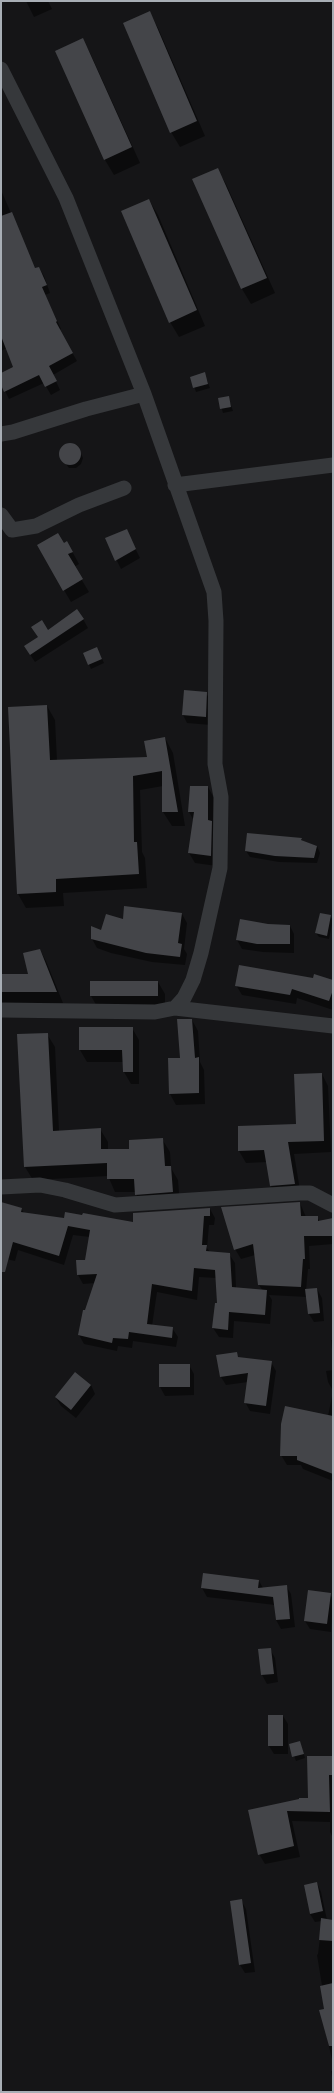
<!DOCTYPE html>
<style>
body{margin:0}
#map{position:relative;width:334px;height:2093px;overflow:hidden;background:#151517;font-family:Ubuntu,sans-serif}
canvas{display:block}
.frame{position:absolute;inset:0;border:2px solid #a8aeb5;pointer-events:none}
</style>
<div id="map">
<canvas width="334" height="2093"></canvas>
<div class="frame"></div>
</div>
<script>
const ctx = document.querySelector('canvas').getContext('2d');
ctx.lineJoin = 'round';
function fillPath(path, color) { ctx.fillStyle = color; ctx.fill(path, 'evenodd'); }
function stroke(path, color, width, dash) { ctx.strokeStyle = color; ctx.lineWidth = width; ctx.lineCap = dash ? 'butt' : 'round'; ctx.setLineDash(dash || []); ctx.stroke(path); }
const shadow = new Path2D(`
 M26 1H48L52 9 34 17Z
 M150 13 158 28 205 136 180 147 171 132Z
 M83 40 91 55 140 163 114 175 105 160 56 52Z
 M217 169 226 184 275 293 251 304 242 289 194 180Z
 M1 190 35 269 39 268 44 276 50 293 45 295 61 329 59 330 77 361 53 375 60 390 51 395 44 383 9 399 1 383V374L14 368 7 348 1 351Z
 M149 200 158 215 205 326 179 337 170 322Z
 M204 373 210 388 196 392 191 377Z
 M228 397 233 411 223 413 219 399Z
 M69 444 78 447 83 458 81 464 76 468H69L60 456 61 450Z
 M126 530 140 558 121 569 106 539Z
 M67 542 79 564 74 567 89 592 71 602 38 546 63 544Z
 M83 619 88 628 35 662 25 647 48 631Z
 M97 648 104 663 91 669 84 654Z
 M206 693 211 701V725L187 723 183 715Z
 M47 706 55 720 57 761 148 757 165 738 173 753 185 826H172L163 812V786L140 790 142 852 145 858 147 888 63 893 64 906 26 908 18 894Z
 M208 787 214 798 217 866 195 863 189 853 194 821 189 812Z
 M301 839 303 841 317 846 320 853 317 863 279 862 250 857 246 851Z
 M182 914 187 923 184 949 187 954 185 965 152 962 111 953 97 948 92 939 102 931 124 920Z
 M330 916 333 920 329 939 319 937 316 933Z
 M268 925 290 926 294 934V953L263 952 242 949 237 940Z
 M40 950 46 961 63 1003 1 1004V975H29Z
 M314 979 333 981V1010L297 998 296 1004 242 995 236 985Z
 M158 982 165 994V1008H98L91 996Z
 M192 1020 198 1031 200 1062 204 1070 205 1104 176 1105 170 1094Z
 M80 1028H132L139 1040V1084H131L124 1072V1062H87L80 1050Z
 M47 1034 55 1047 59 1131 100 1129 108 1142V1150H130L162 1139 170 1152 171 1168 178 1180 180 1205 143 1208 135 1192H115L108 1176 33 1180 25 1167Z
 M322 1074 328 1086 331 1152 294 1154 301 1196 278 1197 271 1186 267 1162 246 1163 239 1151V1127L297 1125Z
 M1 1203 21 1208 24 1213 65 1219 134 1223 210 1209 215 1218 214 1225H209L207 1248 210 1252 229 1254 235 1263 236 1288 263 1291 259 1285 255 1255 241 1259 235 1249 300 1203 306 1217H317L320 1222 333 1219V1244L309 1246 310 1269H308L306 1290 317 1289 322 1298 324 1321 314 1322 309 1314 307 1297 269 1295 272 1300 270 1324 234 1321 233 1338 219 1337 213 1328 218 1304 216 1278 199 1277 197 1300 157 1292 152 1326 172 1328 178 1337 176 1347 133 1341 132 1348 118 1346 117 1351 84 1344 79 1335 95 1283 83 1284 78 1275 77 1261H86L90 1237 73 1235 64 1265 18 1250 15 1261 1 1258Z
 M331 1340H333V1359Z
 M236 1353 239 1358 271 1362 276 1371 270 1414 250 1411 245 1402 248 1382 226 1385 221 1377 217 1356Z
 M160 1365H189L194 1374V1395L165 1396 160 1387Z
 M333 1370V1481L303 1469 301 1465H287L281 1455 328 1416 333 1391 328 1382 326 1371Z
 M91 1385 95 1394 76 1418 61 1406 56 1398Z
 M204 1574 259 1581 263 1588 286 1586 291 1594 295 1627 281 1629 276 1620 275 1605 207 1597 202 1588Z
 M330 1594 333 1599 331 1632 310 1629 305 1621Z
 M270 1649 275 1658 278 1682 267 1684 262 1675 259 1650Z
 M269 1716H283L288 1724V1754H274L269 1746Z
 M300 1742 305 1758 296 1761 290 1745Z
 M333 1757V1838L330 1832V1822L292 1821 300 1857 265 1864 259 1854 250 1811 309 1799Z
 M317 1883 321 1892 327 1920 333 1921V2064L321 2011 326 2010 317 1955 318 1954 322 1921 315 1922 310 1914Z
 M241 1900 246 1909 255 1972 245 1973 240 1965Z
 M331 2071H333V2083Z`);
const building = new Path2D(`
 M150 11 197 121 170 133 123 23Z
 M83 38 132 147 104 160 55 51Z
 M218 168 267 278 241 289 192 179Z
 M149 199 197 310 169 323 121 211Z
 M12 212 35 268 39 267 47 285 42 287 57 321 56 322 73 353 49 366 57 381 45 387 39 375 4 392 1 385V373L13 367 1 336V216Z
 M205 372 208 384 193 388 190 377Z
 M229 396 231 407 220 409 218 398Z
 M59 454a11 11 0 1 1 22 0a11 11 0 1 1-22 0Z
 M127 529 136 549 115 561 105 538Z
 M58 533 64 543 67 541 73 552 68 554 83 579 63 591 37 545Z
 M77 609 84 619 30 655 24 646 38 637 31 627 42 620 48 630Z
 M97 647 102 659 88 665 83 653Z
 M184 690 207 692 206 717 182 715Z
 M47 705 50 760 147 757 144 741 165 737 178 812H162V771L133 776 134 842H137L139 874 56 879V892L17 894 8 707Z
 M190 786H208V820L212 821 211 856 188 853 194 812H188Z
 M247 833 302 838 301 840 317 846 314 858 275 856 245 851Z
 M124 906 182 913 178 943 182 944 180 957 146 953 91 939V926L101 930 106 914 123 919Z
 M320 913 331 915 327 936 315 933Z
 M240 919 268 924 290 925V944H257L236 940Z
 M40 949 57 992H1V974H28L23 953Z
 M239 965 313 978 314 974 333 980V990L329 1001 292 989 290 995 235 986Z
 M90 981H158V996H90Z
 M177 1019H192L195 1058 199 1057V1093L169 1094 168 1058H180Z
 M79 1027H133V1072H123L122 1050H79Z
 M48 1033 53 1131 101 1128V1149H129V1140L163 1138 165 1166H171L173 1192 135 1195 134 1179H107V1163L24 1167 17 1034Z
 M322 1073 324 1141 288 1142 295 1184 270 1186 264 1150 238 1151V1126L296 1124 294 1074Z
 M1 1202 22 1208 21 1212 64 1218 65 1212 82 1215 83 1213 133 1222V1213L210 1208V1216H204L202 1245H207L206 1251 230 1253 232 1287 267 1290 265 1315 229 1312 228 1330 212 1328 215 1303H217L215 1270 194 1268 192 1291 152 1284 147 1324 173 1327 172 1338 129 1332 128 1339 113 1338 112 1343 78 1335 83 1310H85L97 1274 77 1275 76 1260H85L90 1230 68 1226 59 1256 13 1242 5 1272H1Z
 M300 1202 301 1216H318V1221L333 1218V1236H304L305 1259H303L301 1287 258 1285 253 1244 234 1250 221 1207Z
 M317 1288 320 1313 308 1314 305 1289Z
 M237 1352 238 1357 272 1361 266 1406 244 1403 248 1373 220 1377 216 1355Z
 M159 1364H190V1387H159Z
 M75 1372 91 1385 71 1410 55 1397Z
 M285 1406 333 1416V1474L297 1460V1456H280L281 1424Z
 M203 1573 259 1580 258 1588 287 1585 290 1619 276 1620 273 1597 201 1588Z
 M308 1590 331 1593 327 1624 304 1621Z
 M271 1648 274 1674 261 1675 258 1649Z
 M268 1715H283V1746H268Z
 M300 1741 304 1754 292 1757 289 1744Z
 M307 1756H333V1775H329L330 1812 287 1811 294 1846 258 1855 248 1810 299 1799V1798H308Z
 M317 1882 323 1911 310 1914 304 1885Z
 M242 1899 251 1963 239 1965 230 1901Z
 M321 1918 333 1920V1941L319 1940Z
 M333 1983V2046H329L319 2010 324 2009 320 1986Z`);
const minor = new Path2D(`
 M1 69 66 198 144 394 214 592 216 621 215 764 221 797 220 868 201 953 193 980 184 998 175 1008 155 1012 1 1010
 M1 434 13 432 86 409 144 394
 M175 485 333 465
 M1 515 12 530 36 526 79 505 124 488
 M175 1008 333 1026
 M1 1187 40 1185 65 1190 115 1205 300 1193H310L333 1205`);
fillPath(shadow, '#0007');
fillPath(building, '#444549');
stroke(minor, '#36383b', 15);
</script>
